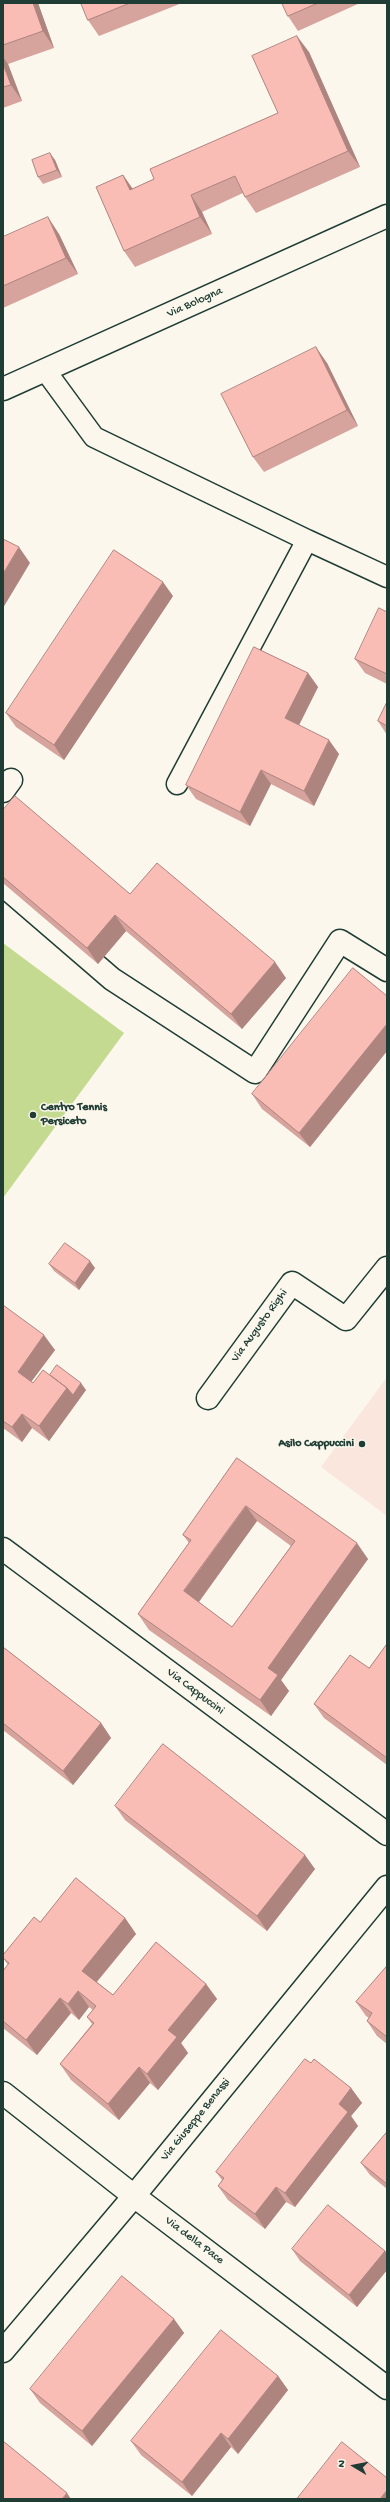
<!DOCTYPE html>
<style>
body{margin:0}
#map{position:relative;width:390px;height:2502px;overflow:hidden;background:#fbf7ec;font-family:"Gochi Hand",sans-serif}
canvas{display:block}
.frame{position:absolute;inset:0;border:4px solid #1f3d34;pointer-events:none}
.north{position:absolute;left:334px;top:2446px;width:40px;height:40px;-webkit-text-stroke:3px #fbf7ec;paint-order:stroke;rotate:280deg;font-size:11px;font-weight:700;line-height:16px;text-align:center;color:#1f3d34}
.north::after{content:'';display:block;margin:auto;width:14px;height:18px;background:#1f3d34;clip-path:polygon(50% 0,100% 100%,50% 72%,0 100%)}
</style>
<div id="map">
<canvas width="390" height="2502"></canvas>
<div class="frame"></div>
<div class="north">N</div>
</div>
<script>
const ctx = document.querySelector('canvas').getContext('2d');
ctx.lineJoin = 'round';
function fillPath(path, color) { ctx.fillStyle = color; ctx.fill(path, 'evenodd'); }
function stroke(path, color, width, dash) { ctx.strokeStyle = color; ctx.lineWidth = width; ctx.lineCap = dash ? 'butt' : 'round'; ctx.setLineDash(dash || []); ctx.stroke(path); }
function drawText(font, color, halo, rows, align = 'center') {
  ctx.font = font + ' "Gochi Hand",sans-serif'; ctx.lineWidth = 3; ctx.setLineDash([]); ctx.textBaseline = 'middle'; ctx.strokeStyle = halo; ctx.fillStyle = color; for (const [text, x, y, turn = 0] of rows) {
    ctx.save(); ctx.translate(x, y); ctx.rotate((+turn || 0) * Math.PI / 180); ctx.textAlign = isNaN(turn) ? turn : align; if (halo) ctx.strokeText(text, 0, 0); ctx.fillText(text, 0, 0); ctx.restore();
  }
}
const built = new Path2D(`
 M387 1377V1516L321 1467Z`);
const green = new Path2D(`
 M3 943 124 1033 3 1198Z`);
const service = new Path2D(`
 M45 370 94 437 307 540 177 784
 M307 540 387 577`);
const pedestrian = new Path2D(`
 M208 1398 292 1283 346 1319 387 1268`);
const minor = new Path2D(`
 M3 791 11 780
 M3 885 112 979 255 1072 340 941 387 970
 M3 2093 134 2196 387 2388
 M3 2351 134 2196 387 1887`);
const secondary = new Path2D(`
 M3 389 387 216
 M3 1549 387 1834`);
const wall = new Path2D(`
 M3 3H38L54 48 8 64 22 101 3 108Z
 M81 3H182L99 36 88 20Z
 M282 3H360L298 31 288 16Z
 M309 52 360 167 256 213 245 197 243 193 202 212 212 234 135 267 124 251 123 175 133 189 154 179 278 113Z
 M55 160 62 177 43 184 38 177Z
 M59 234 78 274 3 308V237Z
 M327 363 358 426 264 472 253 457Z
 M173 596 64 760 16 727 6 713Z
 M387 612V684L365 673 355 659Z
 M308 673 318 687 299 725 339 754 314 806 271 784 250 826 196 799 186 785Z
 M387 702V735L378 721Z
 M3 810 130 894 286 978 242 1029 126 931 98 964 3 883Z
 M387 996V1051L310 1147 262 1109 252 1094Z
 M49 1264 95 1268 79 1290 54 1271Z
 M3 1305 55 1350 31 1382 33 1383 50 1375 86 1390 49 1441 32 1428 22 1442 3 1428Z
 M237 1458 368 1559 281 1680 289 1691 271 1716 149 1630 138 1614 189 1543 183 1535ZM257 1521 291 1546 232 1627 199 1602Z
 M387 1644V1765L324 1718 314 1704 369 1668Z
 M3 1647 101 1723 111 1738 73 1785 3 1730Z
 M115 1806 315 1869 267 1931 125 1820Z
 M125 1918 136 1934 97 1982 113 1995 206 1984 217 1999 181 2043 188 2053 158 2090 150 2083 119 2120 71 2080 60 2064 92 2024 87 2017 93 2010 89 2007 79 2020 71 2013 37 2055 3 2028V1971L8 1965 3 1958V1955L40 1922Z
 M387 1966V2044L377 2036 367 2021 369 2018 366 2016 356 2002Z
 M311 2063 351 2088 362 2103 351 2116 358 2126 295 2207 286 2202 265 2229 228 2200 218 2186 222 2180 216 2172Z
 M387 2132V2189L370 2175 361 2163Z
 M292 2249 385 2251 387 2253V2270L357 2307 300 2261Z
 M174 2319 184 2333 92 2446 40 2403 30 2389Z
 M278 2376 288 2390 238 2454 231 2447 192 2496 141 2455 131 2441Z`);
const shadedWall = new Path2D(`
 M33 3H38L54 48 43 31Z
 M297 36 309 52 360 167 348 151Z
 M3 57 8 64 22 101 11 85 3 64Z
 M50 153 55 160 62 177 57 170Z
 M123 175 134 191 130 190Z
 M191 195 202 212 212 234 200 217Z
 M48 217 59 234 78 274 66 258Z
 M316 347 327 363 358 426 347 410Z
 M19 547 30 563 3 608V574Z
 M163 582 173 596 64 760 54 745Z
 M308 673 318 687 295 733 285 718Z
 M329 740 339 754 314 806 304 791Z
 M261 770 271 784 250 826 240 812Z
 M115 915 126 931 98 964 87 948Z
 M275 962 286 978 242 1029 231 1014Z
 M387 1024V1051L310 1147 299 1133Z
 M90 1261 95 1268 79 1290 75 1283Z
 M44 1335 55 1350 28 1386 18 1372Z
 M81 1383 86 1390 49 1441 39 1426 67 1388Z
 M22 1414 32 1428 22 1442 12 1427Z
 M246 1506 257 1521 195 1607 184 1591Z
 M357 1543 368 1559 281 1680 289 1691 271 1716 260 1700 268 1668Z
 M101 1723 111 1738 73 1785 63 1771Z
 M305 1855 315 1869 267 1931 257 1916Z
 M125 1918 136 1934 93 1986 82 1971Z
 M206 1984 217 1999 181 2043 188 2053 158 2090 147 2074 168 2030Z
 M78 1991 89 2007 79 2020 68 2004Z
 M60 1998 71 2013 37 2055 26 2040Z
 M139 2067 150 2083 119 2120 108 2104Z
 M351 2088 362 2103 351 2116 358 2126 295 2207 285 2193 339 2104Z
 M276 2187 286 2202 265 2229 255 2214Z
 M385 2251 387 2253V2270L357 2307 349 2295Z
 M174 2319 184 2333 92 2446 82 2431Z
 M278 2376 288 2390 238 2454 228 2439Z
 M221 2433 231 2447 192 2496 182 2482Z
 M387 2490V2499H380Z
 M67 2493 71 2499H62Z`);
const building = new Path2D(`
 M3 3H33L43 31 3 45Z
 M81 3H130L88 20Z
 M282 3H318L288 16Z
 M297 36 348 151 245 197 235 176 191 195 200 217 124 251 96 187 123 175 130 190 154 179 150 169 278 113 252 56Z
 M3 64 11 85 3 87Z
 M50 153 57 170 38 177 32 160Z
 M48 217 66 258 3 286V237Z
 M316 347 347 410 253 457 221 394Z
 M3 539 19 547 3 574Z
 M114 550 163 582 54 745 6 713Z
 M379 608 387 612V674L355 659Z
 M254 647 308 673 285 718 329 740 304 791 261 770 240 812 186 785Z
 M387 702V726L378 721Z
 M15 796 130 894 157 863 275 962 231 1014 115 915 87 948 3 877V810Z
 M353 968 387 996V1024L299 1133 252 1094Z
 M65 1243 90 1261 75 1283 49 1264Z
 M3 1305 44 1335 18 1372 33 1383 43 1370 67 1388 39 1426 22 1414 12 1427 3 1421Z
 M57 1365 81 1383 73 1395 67 1388 50 1375Z
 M237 1458 357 1543 268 1668 278 1675 260 1700 138 1614 191 1540 183 1535ZM246 1506 295 1541 232 1627 184 1591Z
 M387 1644V1758L314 1704 350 1655 369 1668Z
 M3 1647 101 1723 63 1771 3 1723Z
 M163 1744 305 1855 257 1916 115 1806Z
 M76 1878 125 1918 82 1971 113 1995 156 1942 206 1984 168 2030 177 2037 147 2074 139 2067 108 2104 60 2064 94 2023 87 2017 96 2006 78 1991 68 2004 60 1998 26 2040 3 2021V1971L9 1963 3 1958V1955L34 1917 40 1922Z
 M387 1966V2037L367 2021 372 2013 356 2002Z
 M305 2059 311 2063 314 2059 351 2088 339 2104 348 2112 285 2193 276 2187 255 2214 218 2186 224 2178 216 2172Z
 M387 2132V2184L361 2163Z
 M328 2205 385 2251 349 2295 292 2249Z
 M122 2276 174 2319 82 2431 30 2389Z
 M221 2330 278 2376 228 2439 221 2433 182 2482 131 2441Z
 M3 2441 67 2493 62 2499H3Z
 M342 2442 387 2478V2490L380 2499H297Z`);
const markers = [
 [33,1115,4,"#1f3d34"],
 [362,1444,4,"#1f3d34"]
];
const streetNames = [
 ["Via Bologna",195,303,-24],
 ["Via Augusto Righi",260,1326,-54],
 ["Via Cappuccini",195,1692,37],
 ["Via Giuseppe Benassi",196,2120,-51],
 ["Via della Pace",194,2241,37]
];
const poiNames = [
 ["Centro Tennis",41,1108],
 ["Persiceto",41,1122],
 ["Asilo Cappuccini",354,1444,"right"]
];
fillPath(built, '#fae6dc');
fillPath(green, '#c4da90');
stroke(service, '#1f3d34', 23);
stroke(pedestrian, '#1f3d34', 25);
stroke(minor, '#1f3d34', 25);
stroke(secondary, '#1f3d34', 25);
stroke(service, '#fbf7ec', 20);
stroke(pedestrian, '#fbf7ec', 22);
stroke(minor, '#fbf7ec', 22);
stroke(secondary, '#fbf7ec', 22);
fillPath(wall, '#d6a39d');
fillPath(shadedWall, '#ae847f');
fillPath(building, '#f9bdb6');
stroke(building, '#ae847f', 1);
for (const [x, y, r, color] of markers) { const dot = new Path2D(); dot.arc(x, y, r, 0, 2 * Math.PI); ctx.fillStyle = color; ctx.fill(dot); stroke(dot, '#fbf7ec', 1.5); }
drawText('12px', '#1f3d34', '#fbf7ec', streetNames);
drawText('bold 12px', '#1f3d34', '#fbf7ec', poiNames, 'left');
</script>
